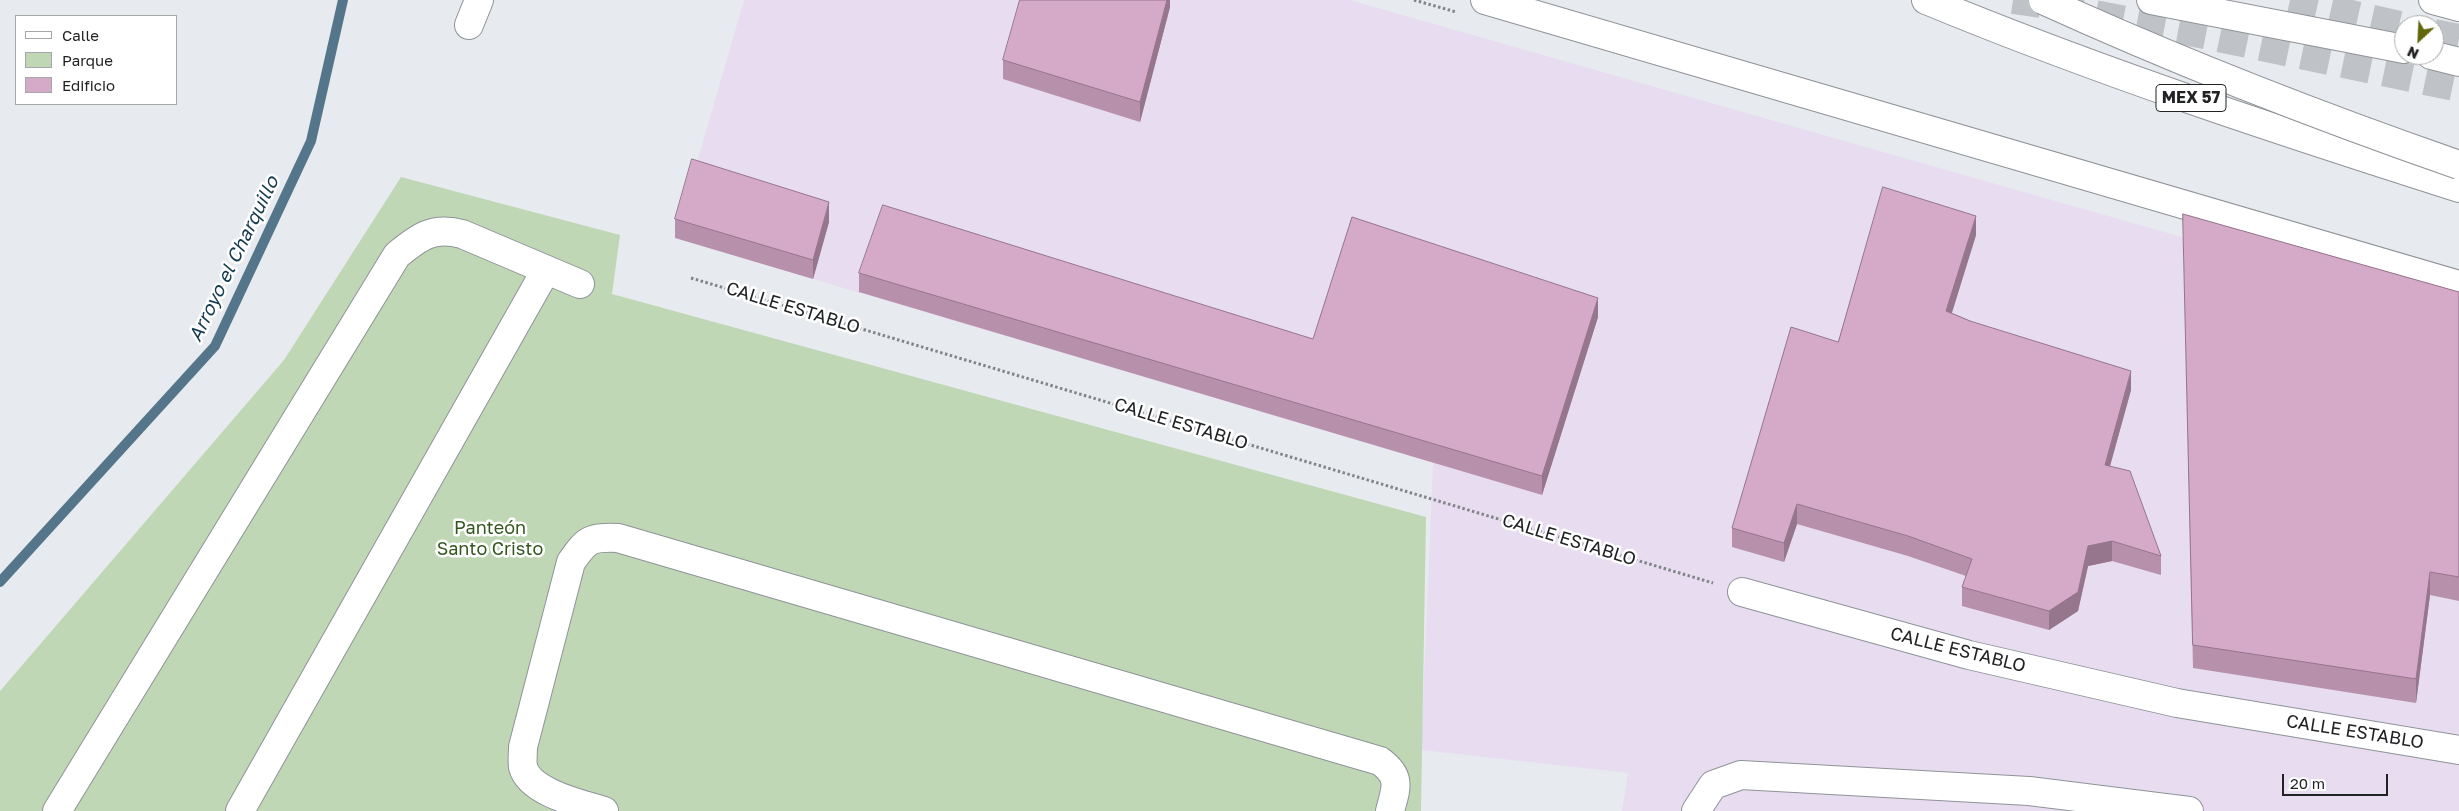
<!DOCTYPE html>
<meta charset="utf-8">
<style>
body{margin:0}
#map{position:relative;width:2459px;height:811px;overflow:hidden;background:#e7ebf0;font-family:"Golos Text",sans-serif}
canvas{display:block}
.legend{position:absolute;left:15px;top:15px;width:162px;height:90px;box-sizing:border-box;background:#fff;border:1px solid #a6a7a7;margin:0;padding:6px 9px;list-style:none;font-size:15px;color:#212224}
.legend li{display:flex;align-items:center;gap:10px;height:25px}
.legend b{width:25px;border:1px solid #a6a7a7}
.north{position:absolute;left:2394px;top:15px;width:50px;height:50px;box-sizing:border-box;background:#fff;border:1px solid #a6a7a7;border-radius:50%;rotate:205deg;font-size:14px;font-weight:700;line-height:20px;text-align:center;color:#212224}
.north::after{content:'';display:block;margin:auto;width:18px;height:22px;background:#626809;clip-path:polygon(50% 0,100% 100%,50% 72%,0 100%)}
.scale{position:absolute;left:2282px;top:774px;width:106px;height:22px;box-sizing:border-box;border:2px solid #212224;border-top:0;padding-left:6px;font-size:15px;line-height:18px;white-space:nowrap;color:#212224;-webkit-text-stroke:4px #fff;paint-order:stroke}
</style>
<div id="map">
<canvas width="2459" height="811"></canvas>
<ul class="legend">
<li><b style="height:6px;background:#fff"></b>Calle</li>
<li><b style="height:14px;background:#c0d7b6"></b>Parque</li>
<li><b style="height:14px;background:#d5a9c8"></b>Edificio</li>
</ul>
<div class="north">N</div>
<div class="scale">20 m</div>
</div>
<script>
const ctx = document.querySelector('canvas').getContext('2d');
ctx.lineJoin = 'round';
function fillPath(path, color) { ctx.fillStyle = color; ctx.fill(path, 'evenodd'); }
function stroke(path, color, width, dash) { ctx.strokeStyle = color; ctx.lineWidth = width; ctx.lineCap = dash ? 'butt' : 'round'; ctx.setLineDash(dash || []); ctx.stroke(path); }
function drawText(font, color, halo, rows, align = 'center') {
  ctx.font = font + ' "Golos Text",sans-serif'; ctx.lineWidth = 5; ctx.setLineDash([]); ctx.textBaseline = 'middle'; ctx.strokeStyle = halo; ctx.fillStyle = color; for (const [text, x, y, turn = 0] of rows) {
    ctx.save(); ctx.translate(x, y); ctx.rotate((+turn || 0) * Math.PI / 180); ctx.textAlign = isNaN(turn) ? turn : align; if (halo) ctx.strokeText(text, 0, 0); ctx.fillText(text, 0, 0); ctx.restore();
  }
}
const industrial = new Path2D(`
 M744 0H1350L2459 316V811H1622L1628 773 1421 750 1433 463 675 238Z`);
const green = new Path2D(`
 M401 177 620 235 612 294 1426 517 1421 811H0V691L284 360Z`);
const stream = new Path2D(`
 M0 582 215 346 311 141 343 0`);
const highwayTunnel = new Path2D(`
 M2013 0 2048 5 2209 36 2459 88
 M2290 0 2404 26
 M2434 33 2459 38`);
const path = new Path2D(`
 M1414 0 1456 12
 M691 278 1713 583`);
const minor = new Path2D(`
 M469 25 479 0
 M1742 592 1969 655 2177 703 2459 750
 M57 811 397 255C419 237 433 226 462 234L580 284
 M240 811 546 270
 M604 811C582 804 530 793 523 767 522 761 523 753 523 747L571 562C587 539 590 537 618 538L1380 761C1402 777 1396 788 1390 811
 M1696 811 1713 785 1741 775 2029 791 2189 811`);
const major = new Path2D(`
 M1485 0 2459 285`);
const highway = new Path2D(`
 M1926 0C2100 72 2280 131 2459 188
 M2151 0 2404 49
 M2433 0 2459 7
 M2431 55 2459 62`);
const highwayBridge = new Path2D(`
 M2043 0C2179 62 2318 116 2459 165`);
const wall = new Path2D(`
 M1170 0V7L1140 122 1003 79V60Z
 M2183 214 2459 292V601L2430 595 2416 703 2193 668Z
 M675 219 829 222 813 279 675 238Z
 M1976 235 1952 313 2131 390 2110 466 2161 556V575L2112 561 2088 566 2078 611 2049 630 1962 606V587L1966 576 1908 556 1797 524 1784 562 1732 547V528L1838 342Z
 M859 273 1313 339 1598 317 1542 495 859 292Z`);
const shadedWall = new Path2D(`
 M1167 0H1170V7L1140 122V102Z
 M829 202V222L813 279V260Z
 M1976 216V235L1946 331V311Z
 M1598 298V317L1542 495V476Z
 M2131 371V390L2105 484V465Z
 M1797 504V524L1784 562V543Z
 M2112 541V561L2088 566 2078 611 2049 630V611L2088 546Z
 M2430 572V595L2416 703V679Z`);
const building = new Path2D(`
 M1020 0H1167L1140 102 1003 60Z
 M692 159 829 202 813 260 675 219Z
 M1883 187 1976 216 1946 311 1970 321 2131 371 2105 465 2130 471 2161 556 2112 541 2088 546 2078 592 2049 611 1962 587 1972 559 1908 536 1797 504 1784 543 1732 528 1791 327 1838 342Z
 M883 205 1313 339 1352 217 1598 298 1542 476 859 273Z
 M2183 214 2459 292V577L2430 572 2416 679 2193 645Z`);
const shields = [
 [2191,98,70]
];
const shieldNames = [
 ["MEX 57",2191,98]
];
const streetNames = [
 ["CALLE ESTABLO",793,308,17],
 ["CALLE ESTABLO",1181,424,17],
 ["CALLE ESTABLO",1569,540,17],
 ["CALLE ESTABLO",1958,650,14],
 ["CALLE ESTABLO",2355,732,9]
];
const parkNames = [
 ["Panteón",490,528],
 ["Santo Cristo",490,549]
];
const waterNames = [
 ["Arroyo el Charquillo",234,259,-64]
];
fillPath(industrial, '#e7dcf0');
fillPath(green, '#c0d7b6');
stroke(stream, '#55758a', 10);
stroke(highwayTunnel, '#bfc3c7', 28, [28, 14]);
stroke(minor, '#8f9398', 30);
stroke(major, '#8f9398', 30);
stroke(highway, '#8f9398', 30);
stroke(path, '#828588', 3, [2.5, 2.5]);
stroke(minor, '#fff', 28);
stroke(major, '#fff', 28);
stroke(highway, '#fff', 28);
stroke(highwayBridge, '#8f9398', 30, []);
stroke(highwayBridge, '#fff', 28);
fillPath(wall, '#b791ac');
fillPath(shadedWall, '#95768c');
fillPath(building, '#d5a9c8');
stroke(building, '#95768c', 1);
for (const [x, y, w] of shields) { const box = new Path2D(); box.roundRect(x - w / 2, y - 13.5, w, 27, 4); ctx.fillStyle = '#fff'; ctx.fill(box); stroke(box, '#212224', 1); }
drawText('bold 16px', '#212224', null, shieldNames);
drawText('18px', '#212224', '#fff', streetNames);
drawText('18px', '#33571e', '#fff', parkNames);
drawText('italic 19px', '#143a50', '#fff', waterNames);
</script>
